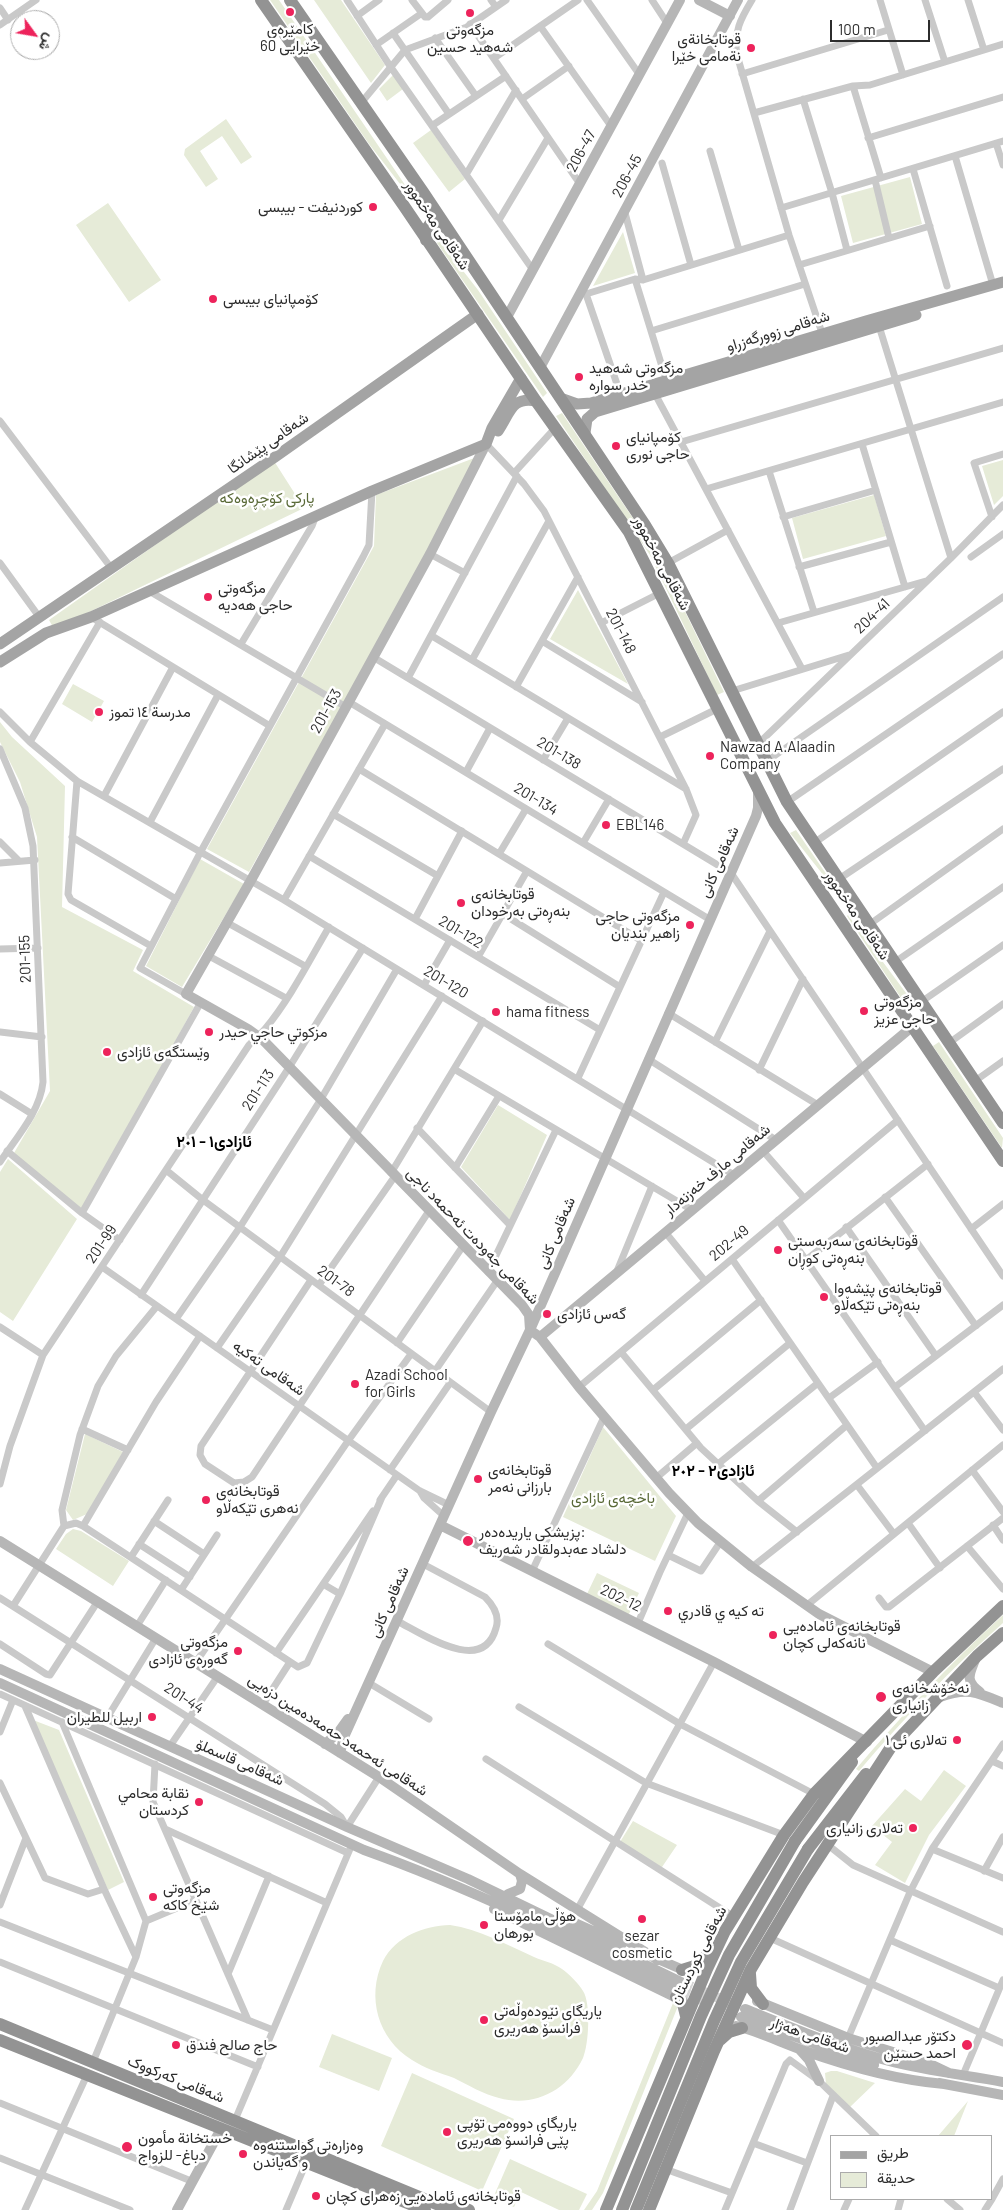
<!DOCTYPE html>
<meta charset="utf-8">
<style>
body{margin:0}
#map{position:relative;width:1003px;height:2210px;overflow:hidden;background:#fff;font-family:Barlow,Vazirmatn,sans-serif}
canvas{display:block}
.legend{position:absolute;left:830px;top:2135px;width:162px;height:65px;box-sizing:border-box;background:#fff;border:1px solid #ababab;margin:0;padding:6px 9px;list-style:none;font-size:15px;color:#2c2c2c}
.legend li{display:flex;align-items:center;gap:10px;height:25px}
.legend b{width:25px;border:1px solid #ababab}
.north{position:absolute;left:10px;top:10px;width:50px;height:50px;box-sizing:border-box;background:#fff;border:1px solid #ababab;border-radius:50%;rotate:122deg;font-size:14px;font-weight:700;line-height:20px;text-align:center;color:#2c2c2c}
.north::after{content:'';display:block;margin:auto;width:18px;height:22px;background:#ed235b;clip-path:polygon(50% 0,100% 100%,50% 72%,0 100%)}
.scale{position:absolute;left:830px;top:20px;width:100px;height:22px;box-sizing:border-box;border:2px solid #2c2c2c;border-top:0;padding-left:6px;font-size:15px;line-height:18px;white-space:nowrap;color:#2c2c2c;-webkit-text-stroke:4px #fff;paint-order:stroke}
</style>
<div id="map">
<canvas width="1003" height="2210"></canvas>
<ul class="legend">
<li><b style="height:6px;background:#a4a4a4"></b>طريق</li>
<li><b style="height:14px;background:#e6ebd8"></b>حديقة</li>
</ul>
<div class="north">ش</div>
<div class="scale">100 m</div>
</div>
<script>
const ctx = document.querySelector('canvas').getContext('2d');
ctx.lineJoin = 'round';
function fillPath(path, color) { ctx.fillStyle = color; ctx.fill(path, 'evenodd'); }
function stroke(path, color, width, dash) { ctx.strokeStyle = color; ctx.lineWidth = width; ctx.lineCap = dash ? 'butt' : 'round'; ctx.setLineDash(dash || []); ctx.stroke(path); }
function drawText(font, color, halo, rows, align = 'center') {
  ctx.font = font + ' Barlow,Vazirmatn,sans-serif'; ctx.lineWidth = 5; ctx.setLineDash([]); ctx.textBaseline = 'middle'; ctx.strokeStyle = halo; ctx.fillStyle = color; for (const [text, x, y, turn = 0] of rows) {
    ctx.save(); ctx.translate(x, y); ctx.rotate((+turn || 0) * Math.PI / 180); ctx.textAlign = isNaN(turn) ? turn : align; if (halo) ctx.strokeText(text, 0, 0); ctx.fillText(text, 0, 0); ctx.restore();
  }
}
const green = new Path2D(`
 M270 0H279L416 201 414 202 369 144Z
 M314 0H341L385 65 371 83Z
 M393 75 403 89 387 101 379 89Z
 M226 119 252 157 241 164 222 136 200 151 218 179 206 187 184 155 185 149Z
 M431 130 465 179 449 192 413 143Z
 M910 177 922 224 853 243 841 196Z
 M108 203 161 280 129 302 76 225Z
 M623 232 635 273 593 286Z
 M439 240 478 290 547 393 543 397 437 243Z
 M562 413 657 554 724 692 717 695 650 555 556 416Z
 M477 457 428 552 249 872 207 849 374 546 376 495Z
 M1003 460V496L994 505 982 466Z
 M274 461 304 508 54 629 49 620Z
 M874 495 886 536 803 559 792 518Z
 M578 590 628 684 550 639Z
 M73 684 104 701 92 722 62 704Z
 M0 722 12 737 65 786 62 907 143 950 133 971 194 1007 82 1212 14 1153 50 1091 37 837 20 782 0 742Z
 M796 830 829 878 828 881 790 833Z
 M200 859 244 884 182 987 146 966Z
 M848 915 909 997 903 1001 847 916Z
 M939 1042 1003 1138 1002 1148 933 1046Z
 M498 1105 547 1135 510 1220 461 1167Z
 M8 1159 77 1219 13 1321 0 1312V1172Z
 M603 1427 676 1516 655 1561 563 1517Z
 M85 1434 123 1452 87 1514 73 1520 66 1510Z
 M73 1529 81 1531 129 1561 113 1586 56 1549 66 1534Z
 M597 1573 639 1593 628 1616 586 1596Z
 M1003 1615V1623C951 1669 904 1718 859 1771L856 1769C903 1714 949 1664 1003 1615Z
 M33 1720 59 1730 124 1882 108 1890Z
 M944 1770 966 1786 929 1835 905 1883 875 1865 892 1842 872 1826 905 1789 921 1801Z
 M633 1821 677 1845 660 1870 620 1842Z
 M450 1925C479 1929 507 1945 534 1957 543 1961 554 1963 562 1969 569 1974 579 1984 583 1991 591 2003 589 2044 583 2058 568 2090 534 2108 499 2098 483 2094 468 2085 454 2078 440 2073 424 2068 412 2060 378 2039 366 1997 383 1961 396 1936 424 1926 450 1925Z
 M673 2003 678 2006 603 2193 592 2210H584L597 2191Z
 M332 2034 392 2058 379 2091 319 2067Z
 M831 2071H837L875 2083 850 2107 826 2084 825 2073Z
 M412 2073 514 2119 482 2191 381 2146Z
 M968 2101 954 2136H938Z
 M510 2159 587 2194 579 2210H559L521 2192 514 2207 493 2198Z`);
const secondaryTunnel = new Path2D(`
 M683 1983 730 2003
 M680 1991 702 2000`);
const street = new Path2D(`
 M347 0 390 66 533 270
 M412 0 425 17H428L448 0
 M491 0 496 7
 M587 0 639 74
 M652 0 667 23
 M752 0C741 18 733 33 737 55L789 235 822 333
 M880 0 903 75
 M925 0 945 62
 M968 0 984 50
 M0 8 8 20
 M357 16 379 0
 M470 24 580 184
 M0 25 36 0
 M540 26 611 126
 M393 33 449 114
 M435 38 476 96
 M376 45 422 13
 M494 58 578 0
 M742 74 888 30
 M853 86 881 178
 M522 99 569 66
 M803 99 832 193 847 250
 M361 103 405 50 467 27 506 0
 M754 113 853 86 870 85 1003 44
 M433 125 506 76
 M868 138 1003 97
 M996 143 1003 165
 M710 151 739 250
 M955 156 993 285
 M662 163 691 265
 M913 169 947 286
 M467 173 516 90
 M875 180 889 238
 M781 208 1003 141
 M625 213 643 280
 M499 220 548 138
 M799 265 930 226
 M635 279 664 373
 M586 294 635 279 643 280 789 235
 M586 294 618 387
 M879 326 951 558
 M651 331 805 284
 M654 392 802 669
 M0 421 112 569
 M681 442 1003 348
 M486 444 524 484 544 511 686 789 696 815 683 844
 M862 444 905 587
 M769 471 814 612
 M514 473 556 427
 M706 489 1003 402
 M783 517 876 490
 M992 517 974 463 1003 454
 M430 554 465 573
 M971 557 1003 534
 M0 563 40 618
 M668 563 728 530
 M799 567 891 542
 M149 591 346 707
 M91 617 270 726
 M601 623 660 593
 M778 623 926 581
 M432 636 686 789
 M542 641 642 702
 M241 644 312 526 315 518
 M373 657 731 873 1003 1276
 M472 660 549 521
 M408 678 517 476
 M516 687 578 577
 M732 691 849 655
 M349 702 709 919
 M0 712 30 742 77 781 284 900 734 1175
 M660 737 719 708
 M30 742 100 622
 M758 744 951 558 1003 505
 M0 749 25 808 33 846 43 1082C40 1112 16 1138 0 1162
 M543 760 568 718
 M767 761 1003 597
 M359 769 642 941
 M466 772 490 728
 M77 781 68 894 71 900 151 946
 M104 796 173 667
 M787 802 1003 654
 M333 814 438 876
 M150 822 218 695
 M72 837 176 899
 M0 842 19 861
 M583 843 609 799
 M814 843 1003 712
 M499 854 526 809
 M309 856 600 1030
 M0 863 35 860
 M839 879 1003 769
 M284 900 385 724
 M503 914 620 987
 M415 919 462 831
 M226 922 305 966
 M870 924 1003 829
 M0 949 38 948
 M207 955 286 998
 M478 957 527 871
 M895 962 1003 887
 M424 985 450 940
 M186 994 140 968 200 853 363 557 369 545 372 491
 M921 1002 1003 945
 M668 1013 818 1105
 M0 1032 42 1037
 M715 1042 770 931
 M949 1043 1003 1004
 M648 1059 776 1140
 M454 1069 692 1210
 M759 1070 803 979
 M578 1078 664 892
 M975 1081 1003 1061
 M0 1094 32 1114
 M417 1128 510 1225
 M7 1151 82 1213 120 1240
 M763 1151 804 1198
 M455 1168 499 1096
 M166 1170 203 1200 491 1412
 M391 1173 483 1021
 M885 1197 976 1326
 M82 1213 201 1002
 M778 1220 925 1431
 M846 1227 936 1356
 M971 1229 1003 1204
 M665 1232 705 1281
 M732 1259 877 1468
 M806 1260 928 1164
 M102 1267 420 1491 449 1505
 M617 1271 652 1186
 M488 1272 556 1130
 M311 1280 201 1446 200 1455 205 1464 234 1483 244 1482 252 1477 429 1211
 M319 1285 395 1176
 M141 1295 290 1066 363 948
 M176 1319 240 1227 321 1099 397 969
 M0 1327 43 1355
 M397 1343 463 1246
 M217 1348 280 1257 442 996
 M621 1352 701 1448 758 1501 797 1532
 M435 1371 497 1281
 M579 1387 898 1120
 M895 1387 1003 1305
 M653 1390 761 1300
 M974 1392 1003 1430
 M829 1398 878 1362
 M82 1429 128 1450
 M686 1429 790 1343
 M718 1464 818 1383
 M390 1470 450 1383
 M972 1470 1003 1512
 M656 1478 697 1443
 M0 1484 10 1446 43 1355 249 1045C254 1039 260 1035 265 1029 290 999 309 961 329 927
 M857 1485 894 1534
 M420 1491 424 1498 444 1516
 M380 1500 397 1475
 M758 1501 847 1425
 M154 1521 204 1554
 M908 1523 940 1568
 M993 1525 1003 1540
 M64 1526 76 1523 83 1526 298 1667 307 1663 340 1594 382 1497
 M83 1526 156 1402 200 1336
 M139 1544 190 1577
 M967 1546 1003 1589
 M668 1555 701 1571 721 1541
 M131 1557 168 1500
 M752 1567 1003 1369
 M534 1572V1567L604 1417
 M323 1584 340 1594
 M181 1590 217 1535
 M0 1598 325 1804 341 1817 347 1827 379 1777
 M879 1598 886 1607H889L1003 1518
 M13 1606 64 1526 62 1510 80 1435 98 1386 116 1356 157 1306
 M806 1606 1003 1445
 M397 1621C423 1634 483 1676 496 1628 500 1616 494 1606 485 1597L423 1564
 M638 1623 660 1572 688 1513
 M137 1626 166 1580
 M0 1644 46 1674 50 1675 98 1601
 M548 1644 680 1724 814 1794
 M276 1653 373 1511
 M196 1662 348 1441 411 1354
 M369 1683 429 1719
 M0 1694 348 1853
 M263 1704 290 1662
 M25 1706 104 1889 136 1957
 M519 1707 646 1783 784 1835
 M107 1718 156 1638
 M62 1722 146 1921
 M0 1732 13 1700
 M170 1746 218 1676
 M486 1759 734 1917
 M992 1761 1003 1766
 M155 1764 153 1802 248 2020
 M0 1783 45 1878 88 1894 104 1889
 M165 1829 327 1903
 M828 1845 853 1865 1003 1932
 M932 1849 1003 1878
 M984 1871 1003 1837
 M0 1905 26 1838
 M577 1910 714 1662
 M146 1921 196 1900
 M0 1922 273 2030
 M770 1938 1003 2043
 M890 1940 999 1988
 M0 1962 258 2067
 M228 1974 269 1876
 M848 2038 910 1892 932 1849 1003 1744
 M93 2062 136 1957 146 1921
 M963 2075 1003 1980
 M0 2103 191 2181
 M235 2120 350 1849
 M753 2143 807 2163
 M0 2158 130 2210
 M665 2169 732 2193
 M947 2199 960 2210
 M992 2199 1003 2179
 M25 2210 87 2075
 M286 2210 306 2163
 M725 2210 786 2064 790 2060 819 2081 876 2136
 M790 2210 833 2096
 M844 2210 849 2199
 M898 2210 901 2199
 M985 2210 992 2199`);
const secondary = new Path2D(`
 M699 0 730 16
 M507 317 680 0
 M541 366 738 0
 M486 444 430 554 250 882 186 994 248 1029 262 1039 522 1305 529 1315 530 1330 540 1337 579 1387 669 1493 698 1523 752 1567 819 1614 933 1672
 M540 1337 913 1026
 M440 1525 714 1662 867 1742
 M0 1541 379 1777 520 1874 658 1960
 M975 1660C969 1675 965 1681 980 1692
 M0 1669 347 1827 468 1879 683 1983
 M0 1683 364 1850C473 1889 576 1940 680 1991
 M940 1697C967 1687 977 1692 1003 1703
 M325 1744 338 1733 348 1719
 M340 1753 344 1737 491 1412 530 1330 756 816 758 808V792
 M508 1894 520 1889 522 1881 520 1874
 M494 1909 683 2001
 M566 1919 622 1944
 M653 1957 688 1972
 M757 2001 848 2038 928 2063 949 2073
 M745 2009C792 2028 840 2048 889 2061 927 2071 965 2075 1003 2082
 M741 2017 874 2065
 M736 2026C760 2032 782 2043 805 2051 850 2067 896 2080 944 2084
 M800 2050 809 2060 819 2081
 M939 2083 1003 2095
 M177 2210 221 2129`);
const primary = new Path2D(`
 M563 399 577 404 591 403 866 321 1003 282
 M498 431C510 414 511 396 536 401
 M585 433 587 419 595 412 916 315
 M0 644 275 457 478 314
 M0 662 46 633 91 617 372 491 486 444 492 428 521 378`);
const highway = new Path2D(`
 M261 0 404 206 536 401 629 532 775 823 1003 1161
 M290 0 423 192 645 525 668 563 787 802 1003 1123
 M426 240 425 231 431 223H440L447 229
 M795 1841 852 1762
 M808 1849 866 1774
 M682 1970 698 1965 710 1951
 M750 1974 751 1988 763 2004
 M676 1997 683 2004 686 2016
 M0 2024 451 2210
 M0 2040 425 2210
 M720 2040 729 2032 742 2028
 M444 2200 469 2210
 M606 2210 707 1969 725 1931 784 1835 814 1794 933 1672 1003 1606
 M649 2210 714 2051 751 1969 803 1882 891 1747 977 1656 1003 1633`);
const highwayBridge = new Path2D(`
 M622 2210 701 2016 729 1955 795 1841
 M636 2210 714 2021 741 1962 808 1849`);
const markers = [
 [290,12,5,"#ed235b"],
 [470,13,5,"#ed235b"],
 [751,48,5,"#ed235b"],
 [373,207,5,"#ed235b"],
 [213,299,5,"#ed235b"],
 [579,377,5,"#ed235b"],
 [616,446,5,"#ed235b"],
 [208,597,5,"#ed235b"],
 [99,712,5,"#ed235b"],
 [710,756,5,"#ed235b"],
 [606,825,5,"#ed235b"],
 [461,903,5,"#ed235b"],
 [690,925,5,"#ed235b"],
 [864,1011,5,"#ed235b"],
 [496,1012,5,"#ed235b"],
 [209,1032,5,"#ed235b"],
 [107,1052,5,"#ed235b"],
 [778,1250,5,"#ed235b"],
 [824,1297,5,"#ed235b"],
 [547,1314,5,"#ed235b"],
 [355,1384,5,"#ed235b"],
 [478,1479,5,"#ed235b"],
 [206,1500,5,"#ed235b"],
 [468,1541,6,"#ed235b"],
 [668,1611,5,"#ed235b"],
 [773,1635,5,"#ed235b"],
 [238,1651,5,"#ed235b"],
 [881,1697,6,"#ed235b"],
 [152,1717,5,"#ed235b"],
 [957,1740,5,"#ed235b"],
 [199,1802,5,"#ed235b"],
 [913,1828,5,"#ed235b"],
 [153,1897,5,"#ed235b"],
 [642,1919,5,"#ed235b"],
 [484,1925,5,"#ed235b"],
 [484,2020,5,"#ed235b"],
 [176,2045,5,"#ed235b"],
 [967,2045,6,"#ed235b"],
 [447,2132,5,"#ed235b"],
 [127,2147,6,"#ed235b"],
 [243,2154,5,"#ed235b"],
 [316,2196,5,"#ed235b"]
];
const poiNames = [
 ["کامێرەی",290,29,"center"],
 ["خێرایی 60",290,46,"center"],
 ["مزگەوتی",470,30,"center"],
 ["شەهید حسين",470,47,"center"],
 ["قوتابخانةى",741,39,"right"],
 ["نةمامى خێرا",741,56,"right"],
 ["کوردنیفت - بیبسی",363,207,"right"],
 ["كۆمپانیای بیبسی",223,299],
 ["مزگەوتی شەهید",589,368],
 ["خدر سوارە",589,385],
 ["کۆمپانیای",626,437],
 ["حاجی نوری",626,454],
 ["مزگەوتی",218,588],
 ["حاجی هەدیە",218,605],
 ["مدرسة ١٤ تموز",109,712],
 ["Nawzad A.Alaadin",720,747],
 ["Company",720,764],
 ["EBL146",616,825],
 ["قوتابخانەی",471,894],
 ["بنەڕەتی بەرخودان",471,911],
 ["مزگەوتی حاجی",680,916,"right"],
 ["زاهیر بندیان",680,933,"right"],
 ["مزگەوتی",874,1002],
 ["حاجی عزیز",874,1019],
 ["hama fitness",506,1012],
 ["مزكوتي حاجي حيدر",219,1032],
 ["وێستگەی ئازادی",117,1052],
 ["قوتابخانەی سەربەستی",788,1241],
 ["بنەڕەتی کوڕان",788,1258],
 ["قوتابخانەی پێشەوا",834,1288],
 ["بنەڕەتی تێکەڵاو",834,1305],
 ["گەس ئازادی",557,1314],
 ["Azadi School",365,1375],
 ["for Girls",365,1392],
 ["قوتابخانەی",488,1470],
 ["بارزانی نەمر",488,1487],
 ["قوتابخانه‌ی",216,1491],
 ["نه‌هری تێكه‌ڵاو",216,1508],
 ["پزیشکی یاریدەدەر:",479,1532],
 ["دلشاد عەبدولقادر شەریف",479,1549],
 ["ته كيه ي قادري",678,1611],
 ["قوتابخانەی ئامادەیی",783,1626],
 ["نانەکەلی کچان",783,1643],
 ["مزگەوتی",228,1642,"right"],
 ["گەورەی ئازادی",228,1659,"right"],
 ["نەخۆشخانەی",892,1688],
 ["زانیاری",892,1705],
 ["اربيل للطيران",142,1717,"right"],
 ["تەلاری ئی ١",947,1740,"right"],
 ["نقابة محامي",189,1793,"right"],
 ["كردستان",189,1810,"right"],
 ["تەلاری زانیاری",903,1828,"right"],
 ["مزگه‌وتی",163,1888],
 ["شێخ كاكه",163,1905],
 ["هۆڵی مامۆستا",494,1916],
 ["بورهان",494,1933],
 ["sezar",642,1936,"center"],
 ["cosmetic",642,1953,"center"],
 ["یاریگای نێودەوڵەتی",494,2011],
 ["فرانسۆ هەریری",494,2028],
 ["دکتۆر عبدالصبور",956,2036,"right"],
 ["احمد حسێن",956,2053,"right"],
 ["حاج صالح فندق",186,2045],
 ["یاریگای دووەمی تۆپی",457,2123],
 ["پێی فرانسۆ هەریری",457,2140],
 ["خستخانة مأمون",138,2138],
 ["دباغ- للزواج",138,2155],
 ["وەزارەتی گواستنەوە",253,2145],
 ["و گەیاندن",253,2162],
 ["قوتابخانەی ئامادەیی زەهرای کچان",326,2196]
];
const streetNames = [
 ["206-47",581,151,-62],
 ["206-45",627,176,-62],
 ["شەقامی مەخموور",437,225,56],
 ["شەقامی زوورگەزراو",778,331,-17],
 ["شەقامی پێشانگا",268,443,-35],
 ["شەقامی مەخموور",662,563,62],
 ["204-41",872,616,-44],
 ["201-148",621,631,63],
 ["201-153",326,711,-61],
 ["201-138",559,753,31],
 ["201-134",536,799,31],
 ["شەقامی کانی",719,862,-66],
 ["شەقامی مەخموور",857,915,56],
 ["201-122",461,932,31],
 ["201-155",25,959,-92],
 ["201-120",446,982,31],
 ["201-113",258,1090,-57],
 ["شەقامی مارف خەزنەدار",717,1170,-40],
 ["شەقامی کانی",556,1233,-67],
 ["شەقامی جەودەت ئەحمەد ناجی",473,1236,46],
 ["202-49",729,1243,-40],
 ["201-99",101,1244,-56],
 ["201-78",336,1281,36],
 ["شەقامی تەکیە",269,1368,35],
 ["202-12",621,1598,26],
 ["شەقامی کانی",389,1602,-66],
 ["201-44",184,1698,33],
 ["شەقامی ئەحمەد حەمەدەمین دزەیی",338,1735,33],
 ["شەقامی قاسملۆ",240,1762,24],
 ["شەقامی کوردستان",698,1955,-63],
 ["شەقامی هەژار",810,2035,19],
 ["شەقامی کەرکووک",176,2079,22]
];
const parkNames = [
 ["پارکی کۆچڕەوەکە",267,498],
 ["باخچەی ئازادی",613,1498]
];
const neighbourhoodNames = [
 ["ئازادی١ - ٢٠١",214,1142],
 ["ئازادی٢ - ٢٠٢",713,1471]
];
fillPath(green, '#e6ebd8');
stroke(secondaryTunnel, '#d5d5d5', 10, [10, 5]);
stroke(street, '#c9c9c9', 7);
stroke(secondary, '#b6b6b6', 10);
stroke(primary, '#a4a4a4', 11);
stroke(highway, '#939393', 12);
stroke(highwayBridge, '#939393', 12);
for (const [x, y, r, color] of markers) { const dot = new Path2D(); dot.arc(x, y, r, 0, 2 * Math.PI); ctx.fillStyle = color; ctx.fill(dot); stroke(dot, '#fff', 2); }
drawText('15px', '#2c2c2c', '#fff', poiNames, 'left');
drawText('15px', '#2c2c2c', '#fff', streetNames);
drawText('15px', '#596937', '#fff', parkNames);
drawText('bold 16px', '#000', '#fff', neighbourhoodNames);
</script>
